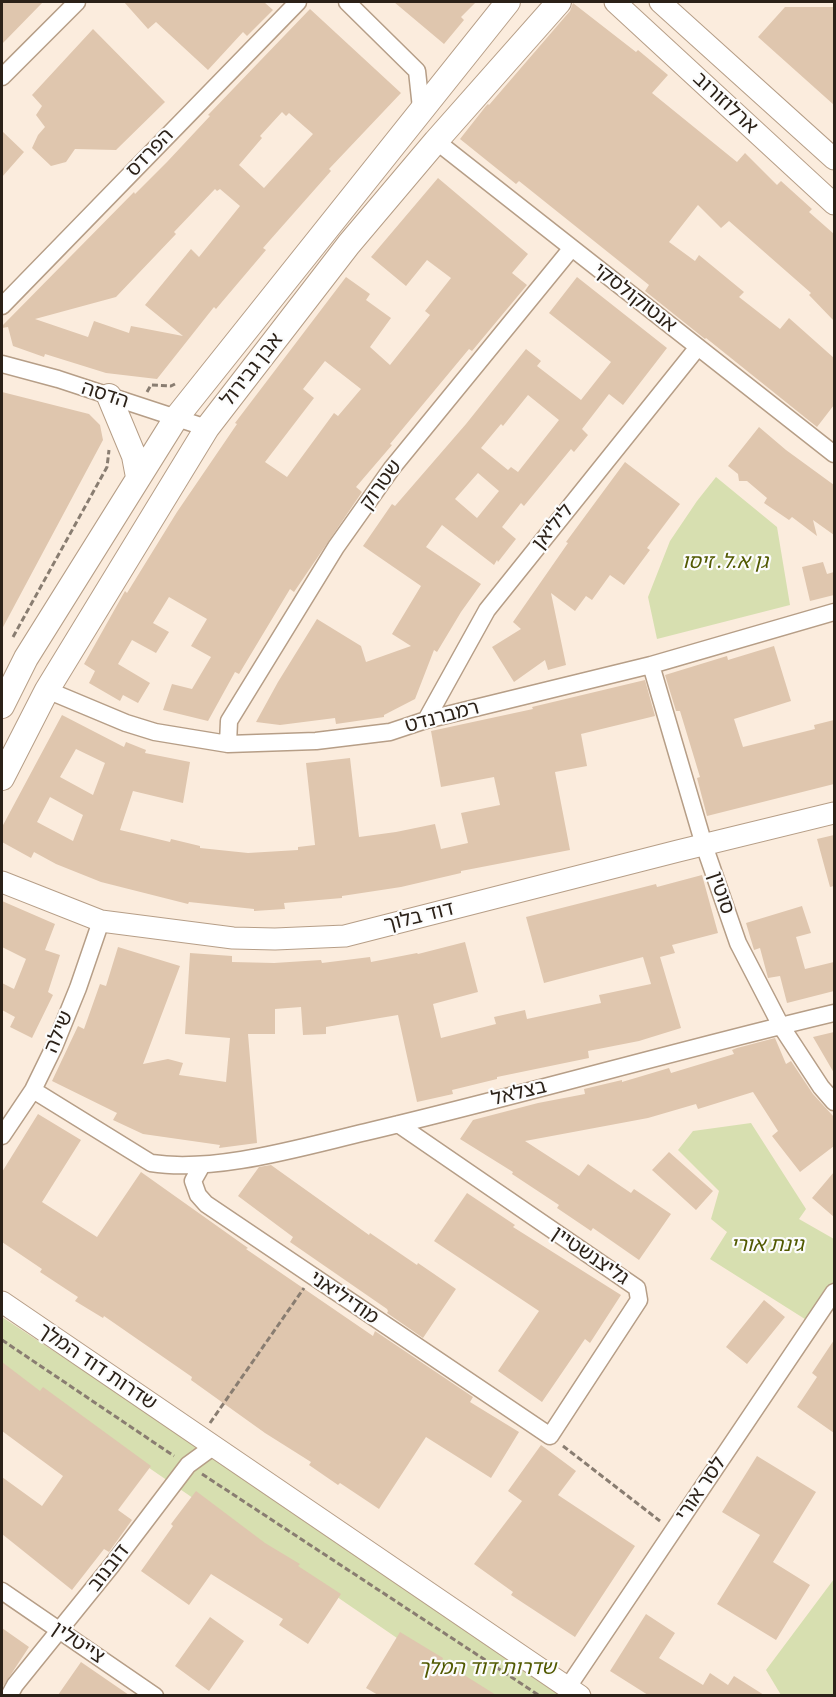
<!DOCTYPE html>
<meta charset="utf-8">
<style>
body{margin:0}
#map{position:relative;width:836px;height:1697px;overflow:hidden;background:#fbecdd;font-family:Merriweather,serif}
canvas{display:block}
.frame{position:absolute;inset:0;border:3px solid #2b2118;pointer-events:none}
</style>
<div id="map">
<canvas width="836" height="1697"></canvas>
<div class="frame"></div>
</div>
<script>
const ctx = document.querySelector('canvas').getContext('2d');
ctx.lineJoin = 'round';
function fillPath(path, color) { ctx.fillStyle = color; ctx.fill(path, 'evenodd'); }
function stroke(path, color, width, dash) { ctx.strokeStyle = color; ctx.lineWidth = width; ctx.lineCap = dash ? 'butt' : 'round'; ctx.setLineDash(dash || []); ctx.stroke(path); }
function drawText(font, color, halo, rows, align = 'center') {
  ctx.font = font + ' Merriweather,"Noto Sans Hebrew",serif'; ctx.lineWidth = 4.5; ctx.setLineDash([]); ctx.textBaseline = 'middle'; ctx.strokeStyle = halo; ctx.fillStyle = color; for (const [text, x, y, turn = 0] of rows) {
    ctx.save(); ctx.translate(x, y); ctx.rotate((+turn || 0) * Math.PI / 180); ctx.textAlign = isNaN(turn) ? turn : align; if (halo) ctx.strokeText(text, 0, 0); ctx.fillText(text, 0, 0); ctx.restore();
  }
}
const green = new Path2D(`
 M716 477 777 527 790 605 657 639 648 597 670 541 697 501Z
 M751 1123 806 1209 799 1219 834 1239V1283L808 1321 710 1259 727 1232 711 1219 719 1191 678 1150 693 1131Z
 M2 1317 577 1695H480L2 1367Z
 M834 1579V1695H781L766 1670Z`);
const building = new Path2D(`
 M2 2H43L2 44Z
 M124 2H264L273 10 247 36 243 32 208 70 156 22 148 29Z
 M394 2H476L461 17 464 20 444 44Z
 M573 3 636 52 638 50 668 75 652 93 737 162 745 153 777 185 781 181 812 209 809 212 834 234V321L809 295 811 293 729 221 721 228 698 205 669 242 695 261 699 255 744 292 739 297 780 329 789 318 834 358V405L817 427 706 338 705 339 645 291 649 285 519 181 516 184 460 139 486 106 488 104 489 105 570 11Z
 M785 7H834V105L758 37Z
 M310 9 401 93 329 169 331 171 263 248 266 250 216 309 214 307 157 379 106 373 45 354 44 357 13 346 8 327 2 328V326L134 192 135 194 167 162 210 116 208 115ZM282 112 286 116 289 113 313 134 264 188 239 165 262 138 260 136ZM215 189 217 191 220 189 240 206 199 257 191 249 145 305 183 336 131 326 129 333 94 321 88 337 35 319 116 297 176 234 174 232Z
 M93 29 165 102 116 150 75 149 66 162 51 166 32 148 38 135 45 127 36 115 42 106 32 95Z
 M2 131 24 152 2 177Z
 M438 178 528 254 512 273 527 285 472 351 469 349 390 444 392 445 356 487 362 492 294 592 290 589 239 674 235 672 208 721 163 710 172 684 192 689 211 657 191 646 207 619 169 597 153 623 169 632 156 653 132 640 118 664 150 683 138 703 123 695 120 701 89 683 95 671 84 664 125 591 127 593 177 512 237 424 235 423 346 277 370 294 366 300 391 318 370 347 390 365 430 315 425 311 451 278 427 260 406 286 371 257ZM325 361 361 389 338 416 334 413 287 477 265 462 314 398 303 389Z
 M577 277 667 348 623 405 609 394 582 429 588 435 574 452 571 449 524 506 521 503 502 527 516 539 498 562 497 560 494 565 442 525 426 547 481 584 461 612 437 652 434 650 415 699 384 715V717L336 724 335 718 280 725 256 722 278 682 317 619 361 646 366 662 411 646 392 634 421 586 363 546 392 504 395 506 466 424 526 349 541 361 537 366 581 400 611 362 549 313ZM528 395 559 420 518 472 511 467 508 470 481 448 501 424 503 426ZM478 473 499 491 477 518 455 499Z
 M2 392 89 414 100 425 103 440 2 629Z
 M759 427 786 450 834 485V535L813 520 817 536 792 517 789 520 764 503 767 498 747 481H739L738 474 728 466Z
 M625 462 680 504 647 548 650 550 624 585 610 575 592 600 586 596 575 611 551 593 566 665 548 670 545 660 514 682 492 647 521 629 513 622 568 543 566 542Z
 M823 562 827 574 834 572V595L810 601 802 567Z
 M774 646 791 701 734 719 743 747 815 729 814 725 834 720V784L707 816 697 778 700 777 680 711H676L665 675 727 656 728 660Z
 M645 680 655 716 581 734 587 766 555 772 570 850 461 871V873L401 887 342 896V898L284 903 285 909 254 911V909L189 902 188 904 101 882 56 864 34 852 31 858 2 842V827L62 715 124 747 126 742 146 750 145 753 190 762 183 803 133 791 120 830 170 842 171 839 200 846V848L248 853 298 850V847L315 845 306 763 350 758 359 837 396 832 435 824 441 849 468 843 461 813 500 805 494 777 441 787 431 731 533 709 532 707ZM76 749 105 763 93 795 60 777ZM50 797 83 815 73 841 37 822Z
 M834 835V886L830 887 817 839Z
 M702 875 718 933 672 945 675 953 660 957 681 1028 639 1041 588 1051 589 1058 497 1077V1079L452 1090 453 1094 417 1102 398 1015 326 1027V1034L303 1035 301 1007 275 1009V1034H248L257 1143 219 1148 220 1145 143 1134 113 1120 117 1113 52 1081 78 1026 84 1029 100 984 106 986 118 947 180 966 143 1064 168 1059 183 1063 179 1075 226 1082 230 1038 185 1034 190 953 232 956V962L274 963 321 960 322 963 370 957 371 962 417 953 418 954 465 942 478 992 433 1004 441 1038 496 1024 494 1017 525 1010 527 1019 601 1003 599 995 651 984 643 957 544 983 526 917 656 884 657 887Z
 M2 901 55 924 45 950 60 955 48 992 53 995 32 1038 10 1027 15 1017 2 1010V983L14 989 26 959 2 947Z
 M802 906 811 933 796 937 805 969 834 962V991L787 1003 780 976 768 978 760 948 754 950 746 923Z
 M834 1032V1073L813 1037Z
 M775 1038 786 1064 791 1061 813 1094 834 1117V1146L800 1172 772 1136 778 1131 753 1092 698 1109 696 1104 648 1118 525 1141 579 1176 588 1164 631 1193 634 1189 671 1214 639 1260 593 1228 591 1231 557 1208 559 1205 512 1174 513 1172 460 1139 473 1120 538 1103 585 1094 584 1089 622 1080V1082L669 1068 671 1073 734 1054 732 1050 737 1048Z
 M38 1114 81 1140 42 1202 97 1237 141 1172 248 1248 246 1249 373 1336 375 1331 473 1397 470 1402 519 1432 491 1478 426 1437 379 1509 340 1483 338 1485 309 1465 311 1462 265 1433 191 1380 192 1377 104 1316 103 1318 75 1301 78 1297 40 1272 42 1269 2 1242V1172Z
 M669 1152 713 1191 696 1210 652 1170Z
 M271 1165 369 1235 370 1233 417 1265 418 1263 456 1289 423 1338 387 1313 388 1311 387 1309 290 1242 293 1237 238 1196 259 1167Z
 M834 1172V1217L812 1198Z
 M467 1193 515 1225 513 1227 621 1295 590 1343 585 1339 542 1402 498 1371 539 1311 434 1241Z
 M764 1300 785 1317 747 1364 726 1347Z
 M834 1340V1433L797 1407 817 1377 812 1373Z
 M2 1362 40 1391 43 1387 151 1466 118 1510 132 1520 109 1552 104 1549 72 1590 2 1534V1477L42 1506 63 1476 2 1431Z
 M541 1445 576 1471 558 1495 635 1546 575 1637 511 1595 513 1592 474 1564 522 1501 508 1491Z
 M757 1456 816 1492 773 1562 810 1585 776 1640 717 1604 760 1535 722 1512Z
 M196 1491 265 1543 300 1564 298 1566 341 1594 308 1644 279 1625 283 1619 211 1574 189 1605 141 1571 173 1526 171 1524Z
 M646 1614 675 1633 659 1658 703 1685 710 1673 728 1685 734 1676 764 1695H648L610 1671Z
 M210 1617 244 1641 209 1691 175 1666Z
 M2 1628 29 1647 2 1688Z
 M400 1632 443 1658 442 1661 496 1695H378L366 1688Z
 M81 1662 129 1695H58Z`);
const path = new Path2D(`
 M147 392 151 385 171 386 175 384
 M13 637 107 467 109 450
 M2 1340 174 1456
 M210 1423 304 1288
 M563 1446 660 1521
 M202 1474 540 1696`);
const minor = new Path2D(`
 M347 2 417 71 421 108
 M2 77 77 2
 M436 141 834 454
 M2 306 298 2
 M2 364 58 379 207 428
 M651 665 704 845 738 943 781 1026 821 1087 834 1102
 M47 690 126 723 155 732 228 744 316 741 390 732 426 720 651 665 834 612
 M426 720 487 610 698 347
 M228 744 229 721 336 547 392 468 571 249
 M33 1090 151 1163C216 1173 302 1147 366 1132 523 1095 678 1050 834 1013
 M2 1136 33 1090 54 1047 78 988 101 921
 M202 1165 193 1181 198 1195 206 1204 550 1436 639 1300 637 1288 398 1124
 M2 1591 155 1696
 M568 1687 834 1292
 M9 1696 15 1685 112 1565 188 1465 214 1446`);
const tertiary = new Path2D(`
 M615 2 834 204
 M660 2 834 159
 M2 882 101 921 233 938 275 939 345 936 678 851 834 813
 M2 1302 580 1696`);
const secondary = new Path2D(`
 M109 396 134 456 138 477
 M2 706 26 658 176 418 508 2
 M2 778 47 690 207 428 349 244 436 141 559 2`);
const streetNames = [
 ["ארלוזורוב",725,103,43],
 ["הפרדס",150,153,-46],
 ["אנטוקולסקי",635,298,38],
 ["אבן גבירול",252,370,-52],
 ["הדסה",105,395,18],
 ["שטרוק",381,485,-54],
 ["ליליאן",553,527,-51],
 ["רמברנדט",442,717,-15],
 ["סוטין",721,893,71],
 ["דוד בלוך",419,917,-14],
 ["שילה",59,1032,-67],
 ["בצלאל",519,1093,-14],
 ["גליצנשטיין",590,1256,34],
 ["מודיליאני",344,1298,34],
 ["שדרות דוד המלך",97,1367,34],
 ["לסר אורי",701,1489,-56],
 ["דובנוב",109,1568,-52],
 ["צייטלין",78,1643,34]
];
const parkNames = [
 ["גן א.ל. זיסו",725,562],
 ["גינת אורי",767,1245],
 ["שדרות דוד המלך",487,1668]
];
fillPath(green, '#d7dfb0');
fillPath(building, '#dfc6ae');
stroke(minor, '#b69e87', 19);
stroke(tertiary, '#b69e87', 23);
stroke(secondary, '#b69e87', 26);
stroke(path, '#897d71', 3, [6, 3]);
stroke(minor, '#fff', 16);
stroke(tertiary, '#fff', 21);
stroke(secondary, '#fff', 24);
drawText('20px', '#2b2118', '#fcfcfc', streetNames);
drawText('italic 20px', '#515900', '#fcfcfc', parkNames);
</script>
